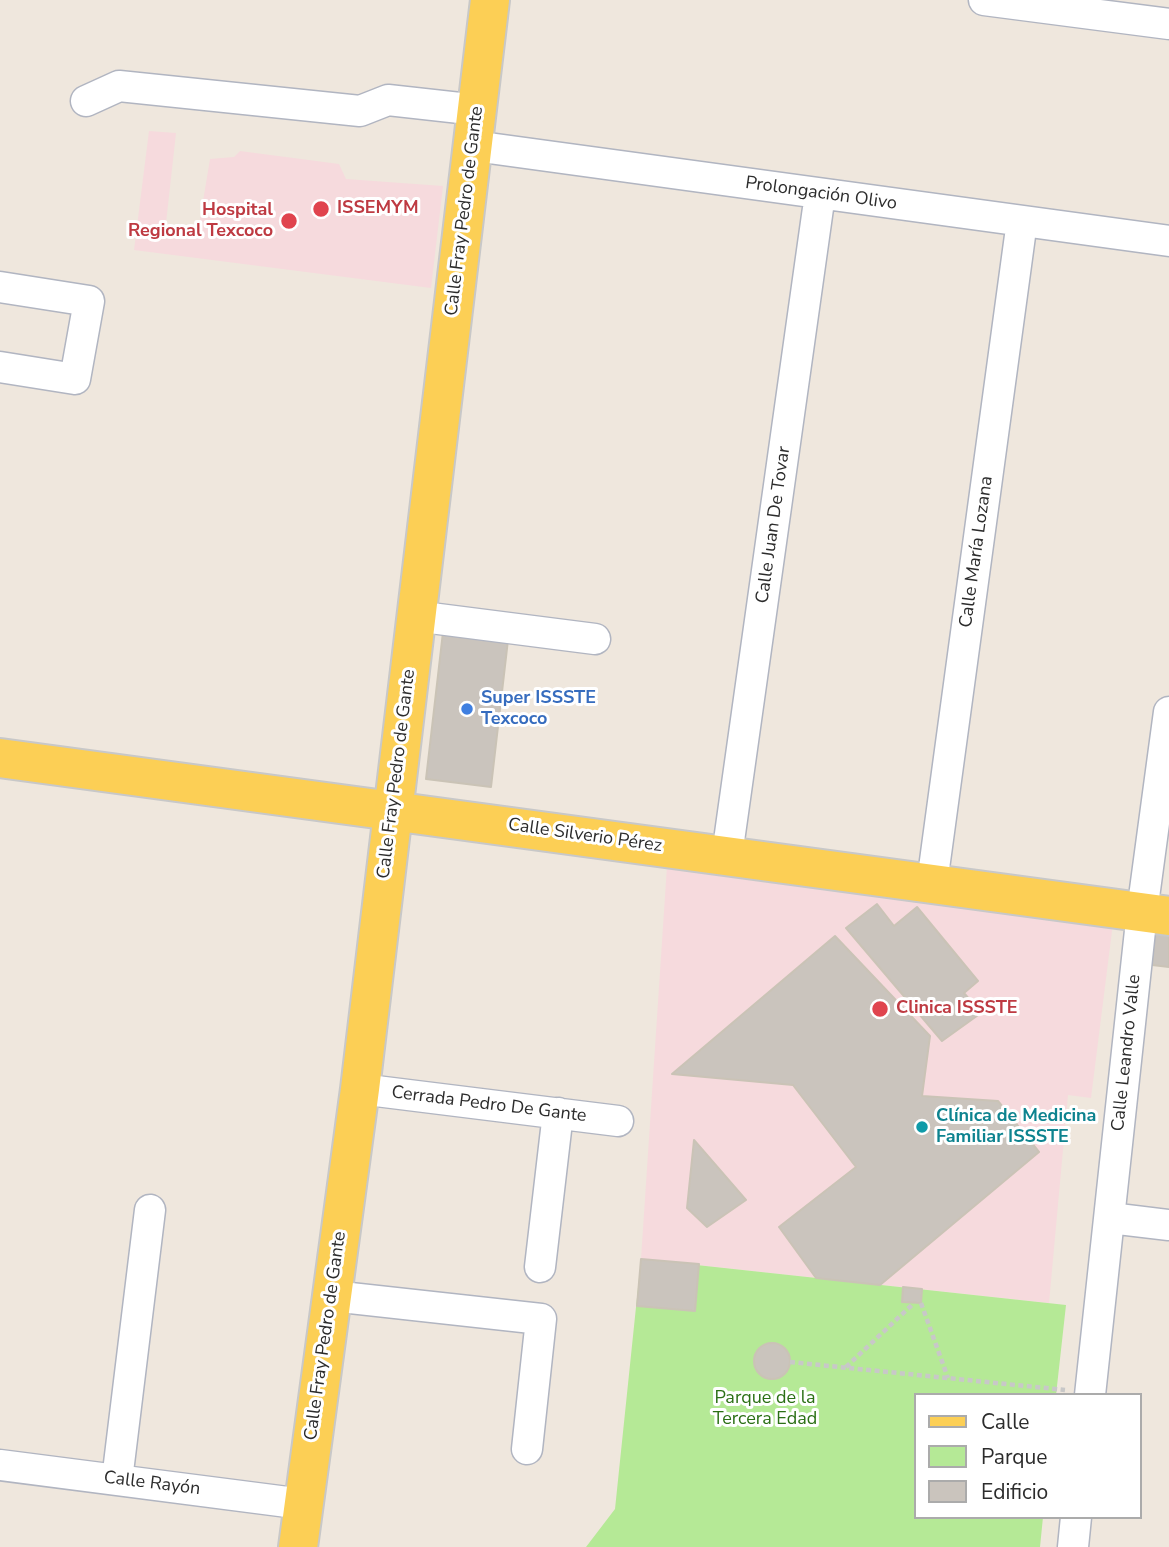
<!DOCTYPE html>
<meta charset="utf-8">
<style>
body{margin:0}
#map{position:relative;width:1169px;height:1547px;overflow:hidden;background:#efe7dd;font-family:"Nunito Sans",sans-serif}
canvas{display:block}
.legend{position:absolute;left:914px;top:1393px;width:228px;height:126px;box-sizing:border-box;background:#fff;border:2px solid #ababab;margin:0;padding:9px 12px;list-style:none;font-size:21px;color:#2c2c2c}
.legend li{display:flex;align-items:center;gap:14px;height:35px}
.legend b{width:35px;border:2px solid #ababab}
</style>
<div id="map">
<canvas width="1169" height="1547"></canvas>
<ul class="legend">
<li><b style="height:9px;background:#fccf55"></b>Calle</li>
<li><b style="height:19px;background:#b5e996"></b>Parque</li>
<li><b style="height:19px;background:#cac4bd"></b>Edificio</li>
</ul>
</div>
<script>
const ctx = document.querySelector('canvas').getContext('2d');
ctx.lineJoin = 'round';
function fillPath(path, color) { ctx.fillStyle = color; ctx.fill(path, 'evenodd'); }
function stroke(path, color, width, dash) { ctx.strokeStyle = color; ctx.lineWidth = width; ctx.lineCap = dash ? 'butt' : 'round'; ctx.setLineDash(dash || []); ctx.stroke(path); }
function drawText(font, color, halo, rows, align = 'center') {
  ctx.font = font + ' "Nunito Sans",sans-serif'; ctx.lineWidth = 6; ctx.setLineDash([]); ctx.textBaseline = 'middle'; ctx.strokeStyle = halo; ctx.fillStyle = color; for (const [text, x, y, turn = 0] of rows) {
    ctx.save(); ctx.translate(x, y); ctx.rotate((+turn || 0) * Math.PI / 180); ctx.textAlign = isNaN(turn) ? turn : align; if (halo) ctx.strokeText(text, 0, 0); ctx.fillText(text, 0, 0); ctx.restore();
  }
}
const medical = new Path2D(`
 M149 131 176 133 165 232 197 237 210 159 234 157 240 151 339 164 346 179 443 186 431 288 134 250Z
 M667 866 1113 923 1091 1098 1068 1095 1049 1303 641 1259Z`);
const green = new Path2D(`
 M641 1259 1066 1305 1056 1395H915V1517H1043L1040 1547H586L615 1509Z`);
const building = new Path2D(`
 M443 632 508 640 491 787 426 779Z
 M877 904 894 926 917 907 978 981 964 993 981 1013 942 1041 846 928Z
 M1157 921 1169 922V967L1152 965Z
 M835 936 930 1036 922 1096 998 1101 1039 1152 880 1285 816 1278 779 1227 856 1167 793 1085 672 1074Z
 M694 1140 746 1200 707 1227 687 1208Z
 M641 1259 699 1264 695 1311 637 1306Z
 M903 1287 922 1289 921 1303 902 1302Z
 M754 1361a18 18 0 1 1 36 0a18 18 0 1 1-36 0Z`);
const path = new Path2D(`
 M921 1303 948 1378
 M790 1362 1065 1390
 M846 1367 914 1303`);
const minor = new Path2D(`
 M984 0 1169 24
 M86 101 119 86 360 111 388 100 478 110
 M474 146 1169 241
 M0 287 89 301 75 379 0 367
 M415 616 595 639
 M727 855 820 194
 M932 883 1022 221
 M360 1089 618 1121
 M1110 1218 1169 1225
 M540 1267 558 1113
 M332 1296 541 1319 527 1449
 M1090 1395 1142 912 1169 712
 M0 1465 303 1504
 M117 1480 150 1210
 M1073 1547 1076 1517`);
const major = new Path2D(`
 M0 758 1169 916
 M298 1547 360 1089 490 0`);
const markers = [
 [321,209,9,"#e0444e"],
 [289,221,9,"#e0444e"],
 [467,709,7,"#3f7fe0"],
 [880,1009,9,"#e0444e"],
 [922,1127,7,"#0f9aa8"]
];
const streetNames = [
 ["Prolongación Olivo",821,194,8],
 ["Calle Fray Pedro de Gante",465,211,-83],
 ["Calle Juan De Tovar",774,525,-82],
 ["Calle María Lozana",977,552,-82],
 ["Calle Fray Pedro de Gante",397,774,-83],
 ["Calle Silverio Pérez",585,836,8],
 ["Calle Leandro Valle",1127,1053,-84],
 ["Cerrada Pedro De Gante",489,1105,7],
 ["Calle Fray Pedro de Gante",326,1336,-82],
 ["Calle Rayón",152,1484,7]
];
const healthNames = [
 ["ISSEMYM",337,209],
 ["Hospital",273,211,"right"],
 ["Regional Texcoco",273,232,"right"],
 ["Clinica ISSSTE",896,1009]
];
const shopNames = [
 ["Super ISSSTE",481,699],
 ["Texcoco",481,720]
];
const cultureNames = [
 ["Clínica de Medicina",936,1117],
 ["Familiar ISSSTE",936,1138]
];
const parkNames = [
 ["Parque de la",765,1399],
 ["Tercera Edad",765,1420]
];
fillPath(medical, '#f6dadd');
fillPath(green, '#b5e996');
fillPath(building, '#cac4bd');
stroke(building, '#cac3b6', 2);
stroke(minor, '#b1b5c1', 33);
stroke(major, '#c8c8c8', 42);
stroke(path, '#c8c8c8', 4.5, [5, 3.5]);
stroke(minor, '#fff', 30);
stroke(major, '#fccf55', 38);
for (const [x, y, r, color] of markers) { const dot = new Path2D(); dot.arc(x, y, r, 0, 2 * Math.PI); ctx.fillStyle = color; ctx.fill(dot); stroke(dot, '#fff', 2.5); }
drawText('18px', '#2c2c2c', '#fff', streetNames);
drawText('bold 18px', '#be3a42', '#fff', healthNames, 'left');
drawText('bold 18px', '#366cbe', '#fff', shopNames, 'left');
drawText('bold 18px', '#0d838f', '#fff', cultureNames, 'left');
drawText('18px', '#2b7015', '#fff', parkNames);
</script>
